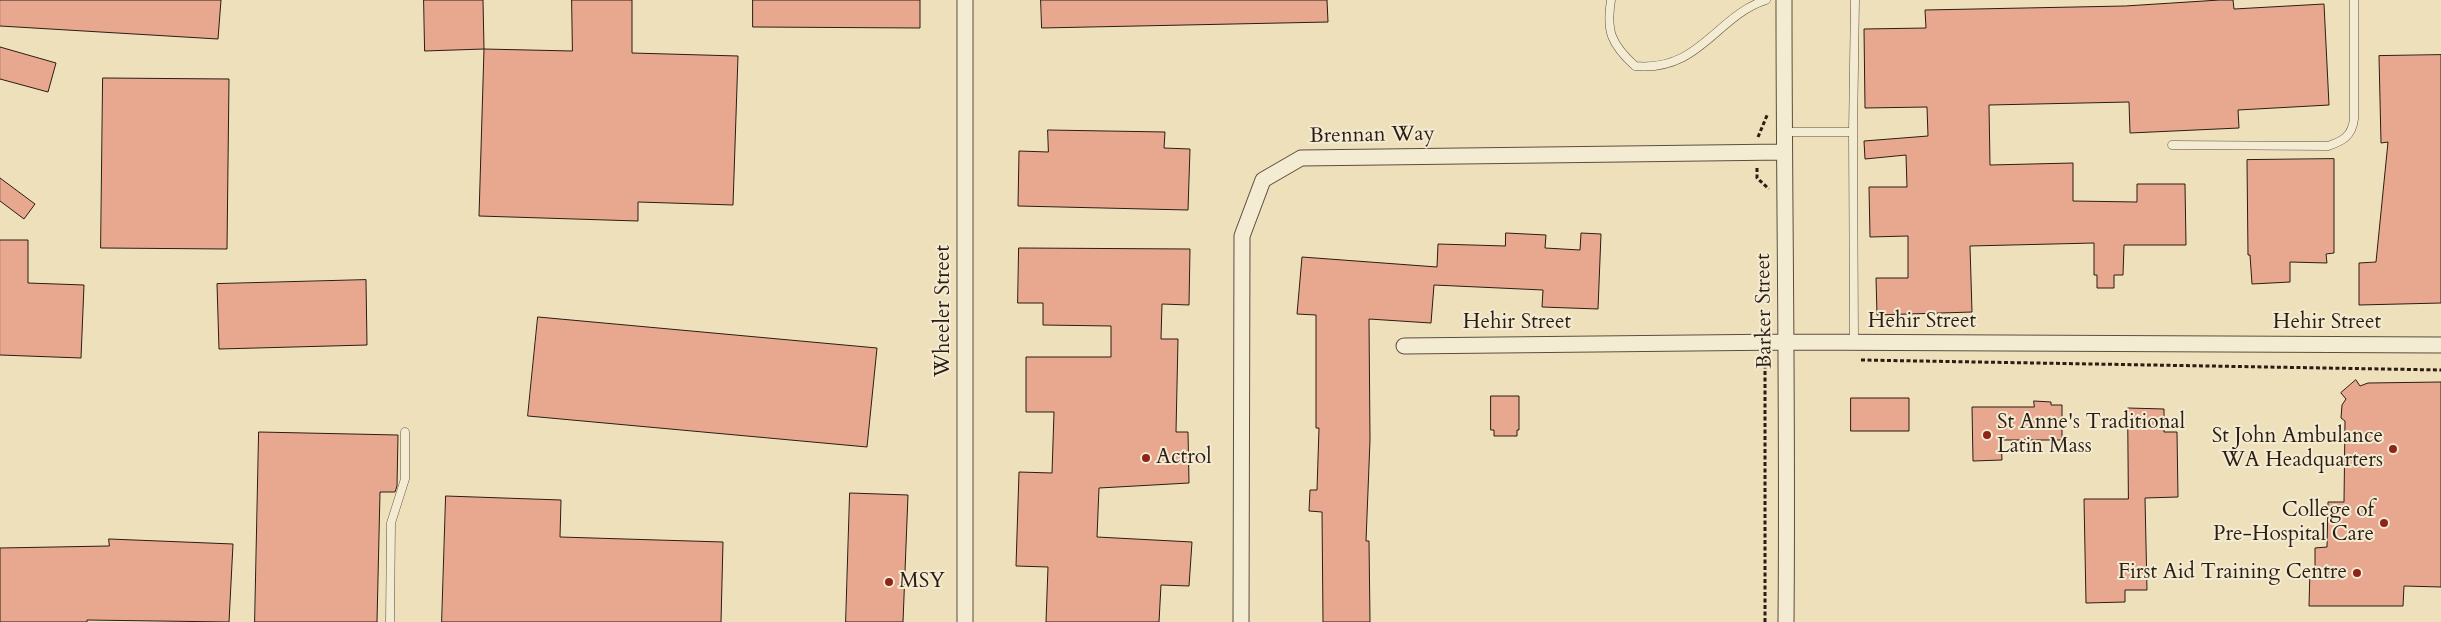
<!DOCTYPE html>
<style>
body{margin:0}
canvas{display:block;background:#eee0bb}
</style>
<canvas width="2441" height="622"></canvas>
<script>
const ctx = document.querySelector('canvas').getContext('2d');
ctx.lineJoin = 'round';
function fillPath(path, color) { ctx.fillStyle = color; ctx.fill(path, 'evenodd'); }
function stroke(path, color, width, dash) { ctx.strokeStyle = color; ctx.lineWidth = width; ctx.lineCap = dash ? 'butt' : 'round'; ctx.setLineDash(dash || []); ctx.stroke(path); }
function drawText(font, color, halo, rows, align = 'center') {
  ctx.font = font + ' Cardo,serif'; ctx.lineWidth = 4; ctx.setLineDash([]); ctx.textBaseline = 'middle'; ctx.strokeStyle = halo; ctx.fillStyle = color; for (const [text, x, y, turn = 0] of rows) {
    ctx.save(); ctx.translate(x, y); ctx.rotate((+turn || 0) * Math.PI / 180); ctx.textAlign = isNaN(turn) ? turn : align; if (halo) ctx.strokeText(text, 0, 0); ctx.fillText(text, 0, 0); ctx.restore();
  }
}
const building = new Path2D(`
 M0 0H221L218 39 0 26Z
 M424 0H483L484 49 425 51Z
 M572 0H632V53L738 56 733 205 638 202V221L479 216 484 49 572 51Z
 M753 0H920V28L753 27Z
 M1041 0H1327L1328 22 1042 28Z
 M2220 0H2233L2234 9 2324 4 2329 105 2238 110 2239 128 2130 133 2129 102 1989 105 1990 165 2073 163V201L2137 202V184H2185L2186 245H2124L2123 275H2114V288H2097V275H2094V243L1970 246 1972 312 1877 315 1876 278H1908V236L1870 237 1869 187H1907L1906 155 1865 159 1864 141 1928 136 1927 107 1865 108 1864 29 1926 28 1925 10 2125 6Z
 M0 47 56 63 48 92 0 79Z
 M2441 55V303L2359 305V263L2376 262 2388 142 2381 143 2379 56Z
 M103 78 229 79 227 249 101 248Z
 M1048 130 1165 132 1164 148 1190 149 1188 210 1018 206 1019 151 1048 152Z
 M2334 159V253L2326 254 2327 263 2290 262V282L2252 284 2250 255H2248L2247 160Z
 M0 178 35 204 24 219 0 201Z
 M1506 233 1546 235 1545 248 1580 250 1581 233 1601 234 1598 309 1542 307 1543 290 1434 285 1431 323 1369 319 1370 440 1366 541H1369L1370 622H1323L1322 512 1309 511 1310 490H1317L1319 428H1316V315L1297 314 1302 257 1437 267 1438 244 1505 246Z
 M0 240H28V283L84 285 81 358 0 355Z
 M1019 248 1190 249 1189 305 1162 304 1161 339H1178L1176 432H1188L1189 483 1099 488 1097 537 1192 542 1189 586 1161 585 1159 622H1046L1048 567 1016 566 1019 472 1052 473 1054 412H1026V357H1111V326L1043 325V303H1018Z
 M366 280 367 345 219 349 217 284Z
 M538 317 877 348 867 447 528 416Z
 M2356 380 2360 386 2368 383 2441 382V587L2404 586 2403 606H2309L2310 569H2315V548L2327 547 2328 502H2344L2345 421 2341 418 2342 405 2346 399 2341 393Z
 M1491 396H1519V430H1517V436H1494V430H1491Z
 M1851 398H1909V431H1851Z
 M2034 401 2051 402V405H2062V440H2001L2002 460 1973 461 1972 407H2034Z
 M2128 408 2164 409V432H2177L2178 497 2145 498 2147 590H2125V602L2086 603 2084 499H2128Z
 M259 432 398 435 397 486 395 492H380L377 622H255Z
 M850 493 908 495 903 622H846Z
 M446 496 561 500 560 537 723 542 721 622H442Z
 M109 539 233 544 229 622 87 620V622H0V548L109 546Z`);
const path = new Path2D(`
 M1758 137 1768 113
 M1757 168V178L1769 189
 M1861 360 2441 370
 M1765 622V356`);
const service = new Path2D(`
 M1611 0C1606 31 1611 44 1635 66 1700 72 1716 16 1766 0
 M1784 132H1853L1854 343
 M1853 132 1855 0
 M2172 145 2328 146C2343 141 2352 136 2354 119V0
 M390 622 391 523 405 479V432`);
const minor = new Path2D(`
 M1784 0C1784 207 1788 415 1786 622
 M1404 346 1788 342 2441 345
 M965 622V0
 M1241 622 1242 236 1263 180 1301 158 1784 152`);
const markers = [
 [1987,435,5,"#8f2418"],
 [2393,449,5,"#8f2418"],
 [1146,458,5,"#8f2418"],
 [2384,523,5,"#8f2418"],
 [2357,573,5,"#8f2418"],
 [889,582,5,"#8f2418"]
];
const streetNames = [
 ["Brennan Way",1372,136,-1],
 ["Wheeler Street",944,311,-90],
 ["Barker Street",1765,311,-91],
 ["Hehir Street",1922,322],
 ["Hehir Street",1517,323],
 ["Hehir Street",2327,323]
];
const poiNames = [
 ["St Anne's Traditional",1997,423],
 ["Latin Mass",1997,447],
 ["St John Ambulance",2383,437,"right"],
 ["WA Headquarters",2383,461,"right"],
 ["Actrol",1156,458],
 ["College of",2374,511,"right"],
 ["Pre-Hospital Care",2374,535,"right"],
 ["First Aid Training Centre",2347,573,"right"],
 ["MSY",899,582]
];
fillPath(building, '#e8a88f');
stroke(building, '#2b1d13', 1);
stroke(service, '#5c4e3d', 9);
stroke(minor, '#5c4e3d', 17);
stroke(path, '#2b1d13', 3, [4, 2.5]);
stroke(service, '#f4ebd3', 8);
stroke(minor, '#f4ebd3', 15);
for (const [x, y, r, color] of markers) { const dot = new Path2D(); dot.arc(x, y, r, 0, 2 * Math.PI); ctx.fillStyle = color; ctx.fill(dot); stroke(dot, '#f4ebd3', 2); }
drawText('21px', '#2b1d13', '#f4ebd3', streetNames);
drawText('21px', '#2b1d13', '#f4ebd3', poiNames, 'left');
</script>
